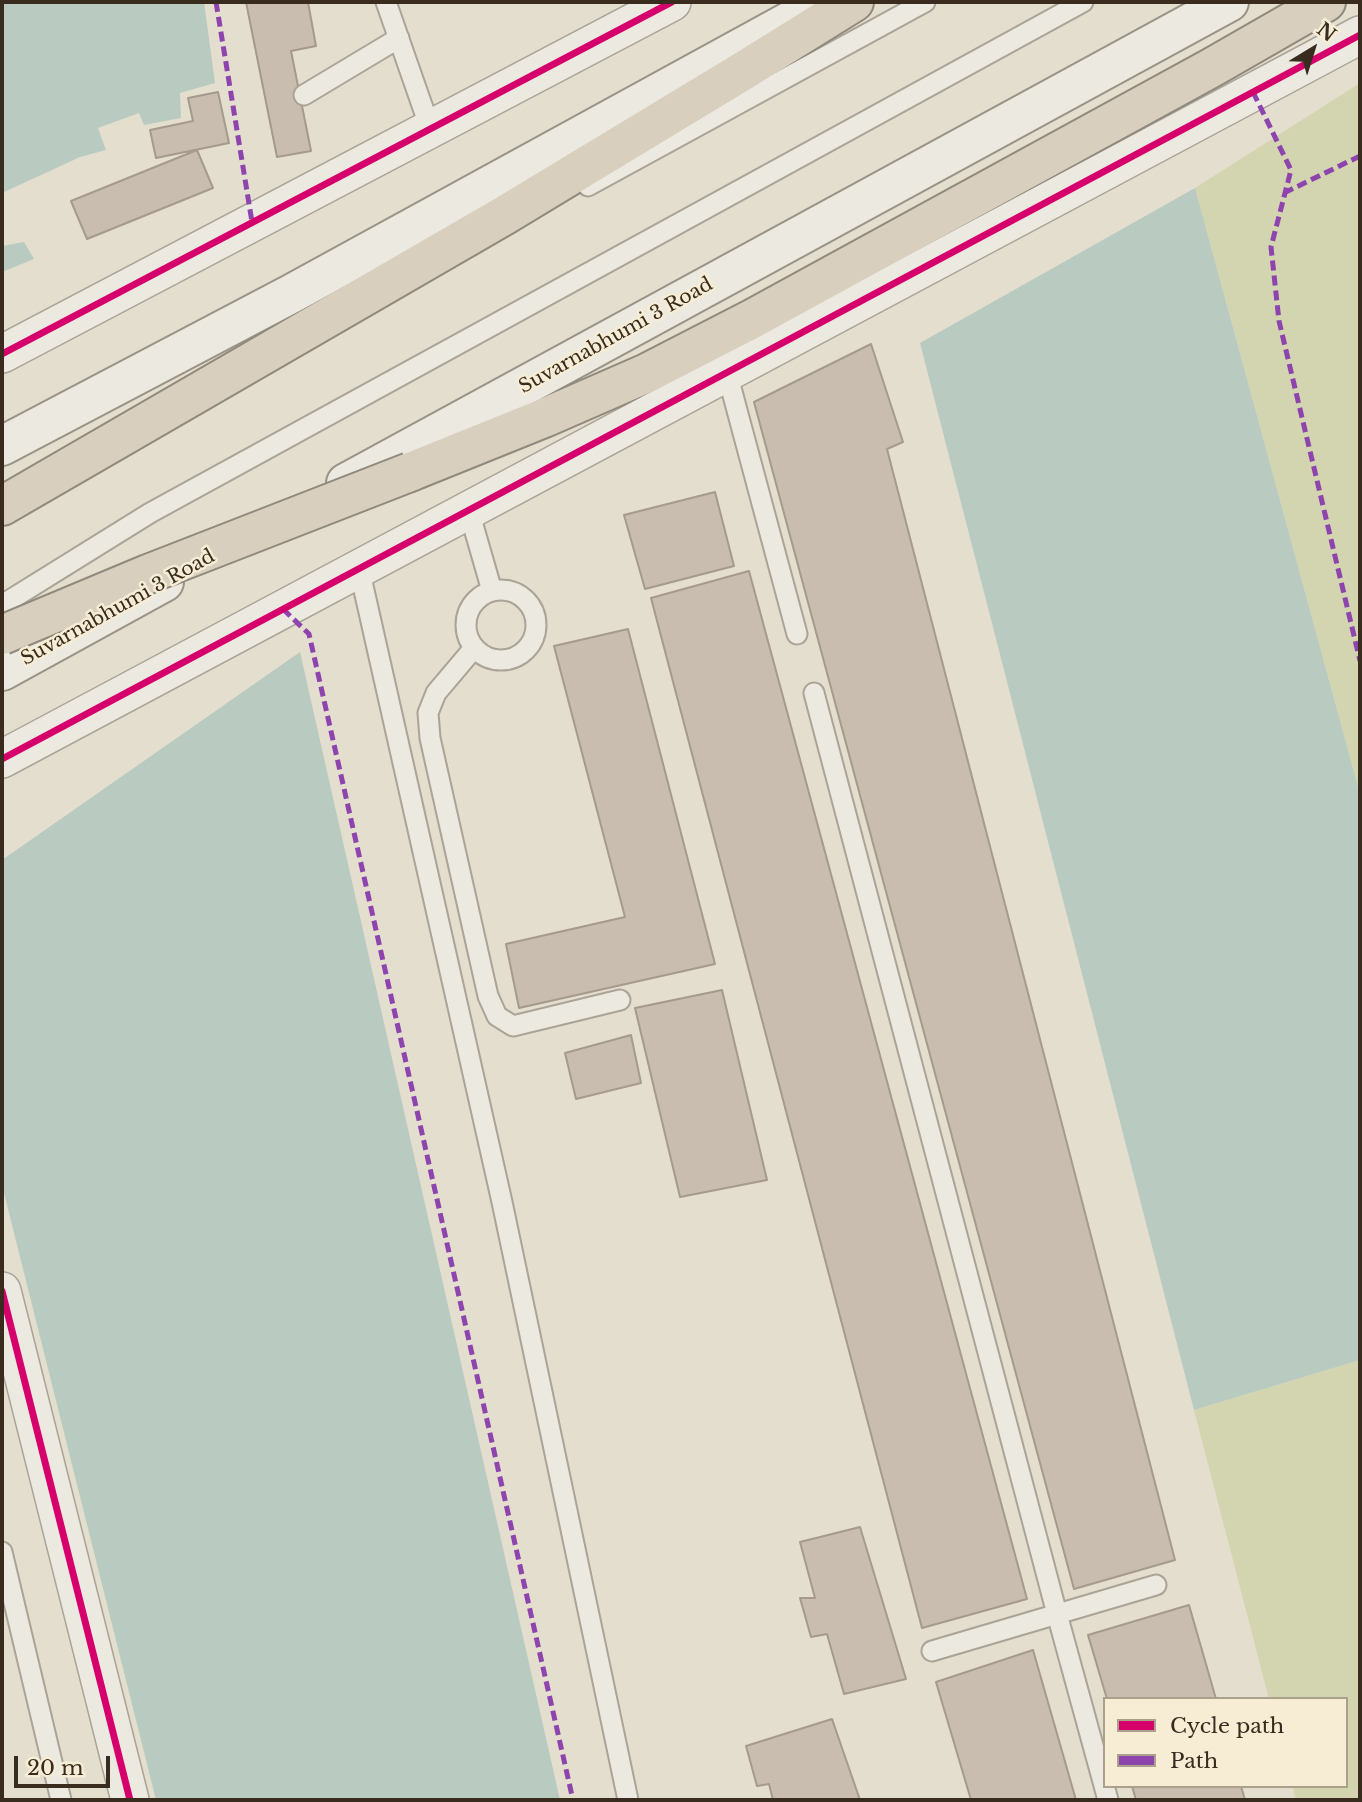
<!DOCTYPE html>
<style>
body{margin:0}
#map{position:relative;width:1362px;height:1802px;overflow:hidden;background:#e4dece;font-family:"Libre Baskerville",serif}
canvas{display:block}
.frame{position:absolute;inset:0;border:4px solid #392c1f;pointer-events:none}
.legend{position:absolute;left:1103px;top:1697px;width:245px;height:91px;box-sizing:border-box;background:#f6edd4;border:2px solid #aaa08c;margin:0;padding:9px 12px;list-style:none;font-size:21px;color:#392c1f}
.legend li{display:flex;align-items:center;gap:14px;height:35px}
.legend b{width:35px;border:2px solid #aaa08c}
.north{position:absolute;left:1278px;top:14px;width:70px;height:70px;-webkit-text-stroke:5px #f6edd4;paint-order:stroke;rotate:38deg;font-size:19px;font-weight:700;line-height:28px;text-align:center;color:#392c1f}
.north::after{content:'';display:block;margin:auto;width:24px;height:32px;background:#392c1f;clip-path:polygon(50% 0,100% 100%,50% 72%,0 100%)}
.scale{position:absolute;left:14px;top:1756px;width:96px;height:32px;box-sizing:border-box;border:4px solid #392c1f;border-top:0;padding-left:9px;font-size:21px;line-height:24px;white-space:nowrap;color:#392c1f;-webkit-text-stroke:5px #f6edd4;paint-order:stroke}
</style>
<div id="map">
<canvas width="1362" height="1802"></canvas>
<div class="frame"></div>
<ul class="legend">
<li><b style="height:9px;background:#d6006c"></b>Cycle path</li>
<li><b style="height:9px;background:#8e44ad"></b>Path</li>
</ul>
<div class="north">N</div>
<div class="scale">20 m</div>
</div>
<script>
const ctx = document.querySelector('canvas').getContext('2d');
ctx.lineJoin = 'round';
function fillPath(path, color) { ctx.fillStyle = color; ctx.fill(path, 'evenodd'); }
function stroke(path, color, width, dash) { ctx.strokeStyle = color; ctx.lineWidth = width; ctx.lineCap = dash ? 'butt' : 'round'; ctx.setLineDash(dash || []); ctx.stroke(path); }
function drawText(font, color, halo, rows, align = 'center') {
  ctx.font = font + ' "Libre Baskerville",serif'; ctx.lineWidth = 5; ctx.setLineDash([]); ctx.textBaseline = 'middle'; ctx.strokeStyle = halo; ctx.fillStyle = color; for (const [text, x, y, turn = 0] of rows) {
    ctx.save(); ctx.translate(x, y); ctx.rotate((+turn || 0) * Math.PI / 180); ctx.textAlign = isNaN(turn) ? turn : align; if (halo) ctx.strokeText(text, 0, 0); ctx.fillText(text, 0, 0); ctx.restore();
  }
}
const green = new Path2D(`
 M1360 83V794L1195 188Z
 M1360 1360V1800H1296L1292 1786H1346V1699H1269L1194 1410Z`);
const water = new Path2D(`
 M2 2H204L215 83 180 93 181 118 144 125 139 113 98 128 106 150 80 157 2 193Z
 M1195 188 1360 794V1360L1194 1410 920 343Z
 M24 242 34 259 2 272V246Z
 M300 652 560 1800H156L2 1185V860Z`);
const building = new Path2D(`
 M246 2H308L316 46 291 51 311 151 277 157Z
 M218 92 229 143 156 158 150 130 193 121 188 98Z
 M197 150 213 188 87 239 71 201Z
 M871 344 903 442 887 449 1175 1560 1074 1589 754 402Z
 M715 492 734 566 645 589 624 515Z
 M749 571 1027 1599 922 1628 651 598Z
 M628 629 715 964 519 1008 506 944 625 917 554 646Z
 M722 990 767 1180 680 1197 635 1008Z
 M631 1035 641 1083 576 1099 565 1053Z
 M860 1527 906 1679 844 1694 827 1634 811 1637 800 1598H815L800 1542Z
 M1189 1605 1216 1699H1107L1088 1635Z
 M1033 1650 1076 1800H971L936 1682Z
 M832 1719 860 1800H773L769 1784 757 1786 746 1746Z
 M1132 1786H1241L1245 1800H1136Z`);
const service = new Path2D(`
 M386 2 430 128
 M304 95 399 38
 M588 186 925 2
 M727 373 797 634
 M469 511 492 591
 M359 568 502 1202 628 1800
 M466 625a35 35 0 1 1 70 0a35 35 0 1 1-70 0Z
 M2 605 150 513 1083 2
 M474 648 436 693 428 713 430 738 488 996 497 1016 513 1026 620 1000
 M814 693 1057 1614 1108 1800
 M2 1552 61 1800
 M932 1651 1156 1585`);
const minor = new Path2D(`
 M2 354 672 2
 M2 759 1360 35
 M2 1291 130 1800`);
const secondary = new Path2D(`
 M2 446 291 294 810 10
 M346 483 1229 2
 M2 671 164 582`);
const motorway = new Path2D(`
 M410 472 544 418 647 373 752 319 1211 68 1326 2
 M2 506 505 215 743 71 854 2`);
const motorwayBridge = new Path2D(`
 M2 635 148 574 410 472`);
const quiet = new Path2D(`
 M216 2 252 222
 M1253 92 1291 170 1271 247 1279 321 1360 661
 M1284 193 1360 156
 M283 609 309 634 573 1800`);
const cycleway = new Path2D(`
 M2 354 672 2
 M2 759 1360 35
 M2 1291 130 1800`);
const streetNames = [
 ["Suvarnabhumi 3 Road",616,336,-29],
 ["Suvarnabhumi 3 Road",118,608,-29]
];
fillPath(green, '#d3d5b0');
fillPath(water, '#b9cac0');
fillPath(building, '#c8bdaf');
stroke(building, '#a59a8d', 2);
stroke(service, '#aaa397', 23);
stroke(minor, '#aaa397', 40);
stroke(secondary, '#999387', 42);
stroke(motorway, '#8f897e', 42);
stroke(service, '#ece9e0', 19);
stroke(minor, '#ece9e0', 37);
stroke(secondary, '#ece9e0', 38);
stroke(motorway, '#d8cfbf', 38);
stroke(motorwayBridge, '#8f897e', 42, []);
stroke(motorwayBridge, '#d8cfbf', 38);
stroke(quiet, '#8e44ad', 5, [10, 5]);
stroke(cycleway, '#d6006c', 7);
drawText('19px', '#392c1f', '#f6edd4', streetNames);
</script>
